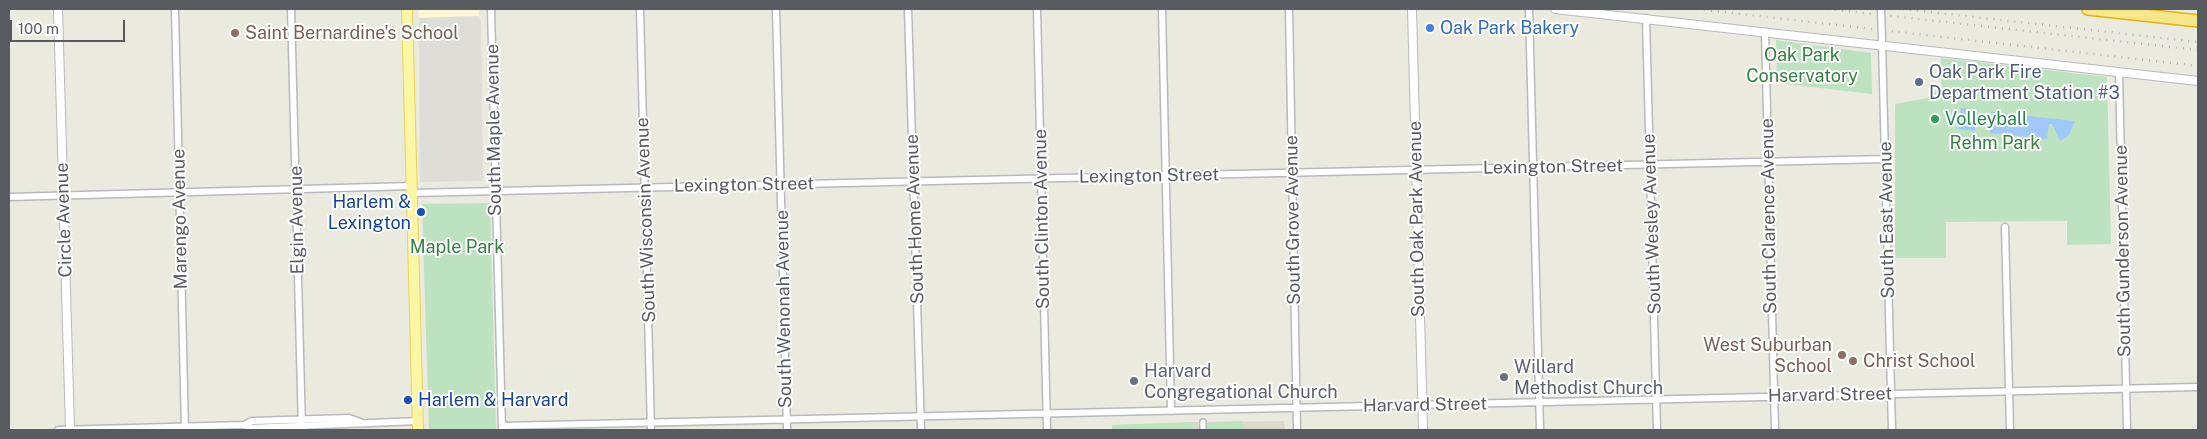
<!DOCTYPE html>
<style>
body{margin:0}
#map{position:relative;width:2207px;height:439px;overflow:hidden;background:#ebeadf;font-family:"Public Sans",sans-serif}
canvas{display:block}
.frame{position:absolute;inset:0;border:10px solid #585b60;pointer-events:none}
.scale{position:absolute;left:10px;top:20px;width:115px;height:22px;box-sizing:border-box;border:2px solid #585b60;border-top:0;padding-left:6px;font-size:15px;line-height:18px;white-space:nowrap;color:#585b60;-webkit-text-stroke:4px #fff;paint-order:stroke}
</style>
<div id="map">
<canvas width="2207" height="439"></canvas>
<div class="frame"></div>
<div class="scale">100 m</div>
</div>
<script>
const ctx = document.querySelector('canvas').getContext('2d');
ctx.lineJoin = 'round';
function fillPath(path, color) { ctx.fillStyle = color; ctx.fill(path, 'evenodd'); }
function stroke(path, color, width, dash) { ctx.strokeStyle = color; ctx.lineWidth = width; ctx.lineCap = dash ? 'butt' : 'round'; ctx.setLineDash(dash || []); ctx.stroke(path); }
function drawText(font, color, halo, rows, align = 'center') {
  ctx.font = font + ' "Public Sans",sans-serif'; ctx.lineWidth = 4; ctx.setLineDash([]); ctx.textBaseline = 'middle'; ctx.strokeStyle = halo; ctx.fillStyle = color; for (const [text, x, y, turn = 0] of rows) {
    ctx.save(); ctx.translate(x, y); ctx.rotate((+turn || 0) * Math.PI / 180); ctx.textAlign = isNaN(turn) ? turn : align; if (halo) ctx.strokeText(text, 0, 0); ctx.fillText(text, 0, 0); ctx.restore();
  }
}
const commercial = new Path2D(`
 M418 9H479V16L419 18Z`);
const industrial = new Path2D(`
 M479 16 481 22 483 181 420 182 419 18Z`);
const education = new Path2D(`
 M1284 421 1285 430H1194L1193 422Z`);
const green = new Path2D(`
 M1776 40 1871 53 1872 94 1777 83Z
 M1941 58 2107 77 2111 244 2067 245V221L1946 222V258H1895V104L1928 98 1941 85Z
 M490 203 496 430H429L422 204Z
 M1243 421V430H1208L1207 423Z
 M1193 422 1194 430H1112V425Z`);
const water = new Path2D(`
 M1961 108 1977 110 1975 131 1958 129Z
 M1992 112 2075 121 2069 135 2060 141 2052 124H2049L2047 139 1990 133Z`);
const pedestrian = new Path2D(`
 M1203 422V430`);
const minor = new Path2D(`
 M175 9 185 430
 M291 9 302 430
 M491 9 502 429
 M640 9 651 430
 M776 9 787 430
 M908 9 921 430
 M1037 9 1047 430
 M1162 9 1171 411
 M1289 9 1297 430
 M1529 9 1540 430
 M1646 18 1657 430
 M1765 32 1775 430
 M1882 42 1892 430
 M2119 72 2127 430
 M412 193 1885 159
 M9 197 412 186
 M2005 227 2010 430
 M244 425 252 421 349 418 360 422
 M502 426 2198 387
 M58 430 244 425 251 428 418 421`);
const tertiary = new Path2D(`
 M58 9 70 430
 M1412 9 1423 430
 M1555 9 2198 81`);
const primary = new Path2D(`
 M407 9 418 430`);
const motorway = new Path2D(`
 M2088 9 2198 21`);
const rail = new Path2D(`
 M1697 9 2198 66
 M1828 9 2198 50
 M1903 9 2198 42`);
const minorBridge = new Path2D(`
 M1881 9 1882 40`);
const markers = [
 [1430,28,5,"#3f7fe0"],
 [235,33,5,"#8d6e63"],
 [1919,82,5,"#5c6f8a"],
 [1935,119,5,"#2e9e5b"],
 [421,212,5,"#1a4fb4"],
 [1842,355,5,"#8d6e63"],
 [1853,361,5,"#8d6e63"],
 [1504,377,5,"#6b7280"],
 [1134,381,5,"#6b7280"],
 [408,400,5,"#1a4fb4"]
];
const shopNames = [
 ["Oak Park Bakery",1440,28]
];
const educationNames = [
 ["Saint Bernardine's School",245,33],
 ["West Suburban",1832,345,"right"],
 ["School",1832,366,"right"],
 ["Christ School",1863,361]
];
const parkNames = [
 ["Oak Park",1802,55],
 ["Conservatory",1802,76],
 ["Rehm Park",1995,143],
 ["Maple Park",457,247]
];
const serviceNames = [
 ["Oak Park Fire",1929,72],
 ["Department Station #3",1929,93]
];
const leisureNames = [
 ["Volleyball",1945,119]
];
const streetNames = [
 ["South Maple Avenue",494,130,-91],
 ["Lexington Street",1553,167,-1],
 ["Lexington Street",1149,176,-1],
 ["Lexington Street",744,185,-1],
 ["South Clarence Avenue",1769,216,-91],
 ["Marengo Avenue",180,219,-91],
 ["South Home Avenue",915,219,-92],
 ["South Clinton Avenue",1042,219,-91],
 ["South Oak Park Avenue",1417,219,-91],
 ["Circle Avenue",64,220,-92],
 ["Elgin Avenue",297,220,-91],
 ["South Wisconsin Avenue",646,220,-92],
 ["South Grove Avenue",1293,220,-91],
 ["South East Avenue",1887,220,-91],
 ["South Wesley Avenue",1652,224,-92],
 ["South Gunderson Avenue",2123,251,-91],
 ["South Wenonah Avenue",784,309,-91],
 ["Harvard Street",1830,395,-1],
 ["Harvard Street",1425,405,-1]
];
const transitNames = [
 ["Harlem &",411,202],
 ["Lexington",411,223],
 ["Harlem & Harvard",418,400,"left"]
];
const worshipNames = [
 ["Willard",1514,367],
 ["Methodist Church",1514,388],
 ["Harvard",1144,371],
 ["Congregational Church",1144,392]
];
fillPath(commercial, '#fcf7d4');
fillPath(industrial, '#deddd7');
fillPath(education, '#dbd9cd');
fillPath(green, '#bce2c0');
fillPath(water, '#a0c9fa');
stroke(pedestrian, '#b7b9be', 8);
stroke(minor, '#b7b9be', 9);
stroke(tertiary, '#b7b9be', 10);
stroke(primary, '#ead159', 12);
stroke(motorway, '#e0b40b', 14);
stroke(pedestrian, '#fff', 5);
stroke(minor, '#fff', 6);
stroke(tertiary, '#fff', 8);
stroke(primary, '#fbf6a4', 10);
stroke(motorway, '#f7e78a', 11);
stroke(rail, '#b3b4b4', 2.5, [1, 6]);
stroke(minorBridge, '#b7b9be', 9, []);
stroke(minorBridge, '#fff', 6);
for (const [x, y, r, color] of markers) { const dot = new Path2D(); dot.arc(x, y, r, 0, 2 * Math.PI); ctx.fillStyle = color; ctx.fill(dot); stroke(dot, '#fff', 2); }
drawText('18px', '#366cbe', '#fff', shopNames, 'left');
drawText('18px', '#785e54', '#fff', educationNames, 'left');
drawText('18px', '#378043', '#fff', parkNames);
drawText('18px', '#4e5e75', '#fff', serviceNames, 'left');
drawText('18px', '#27864d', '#fff', leisureNames, 'left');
drawText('18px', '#585b60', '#fff', streetNames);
drawText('18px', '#164399', '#fff', transitNames, 'right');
drawText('18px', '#5b616d', '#fff', worshipNames, 'left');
</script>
